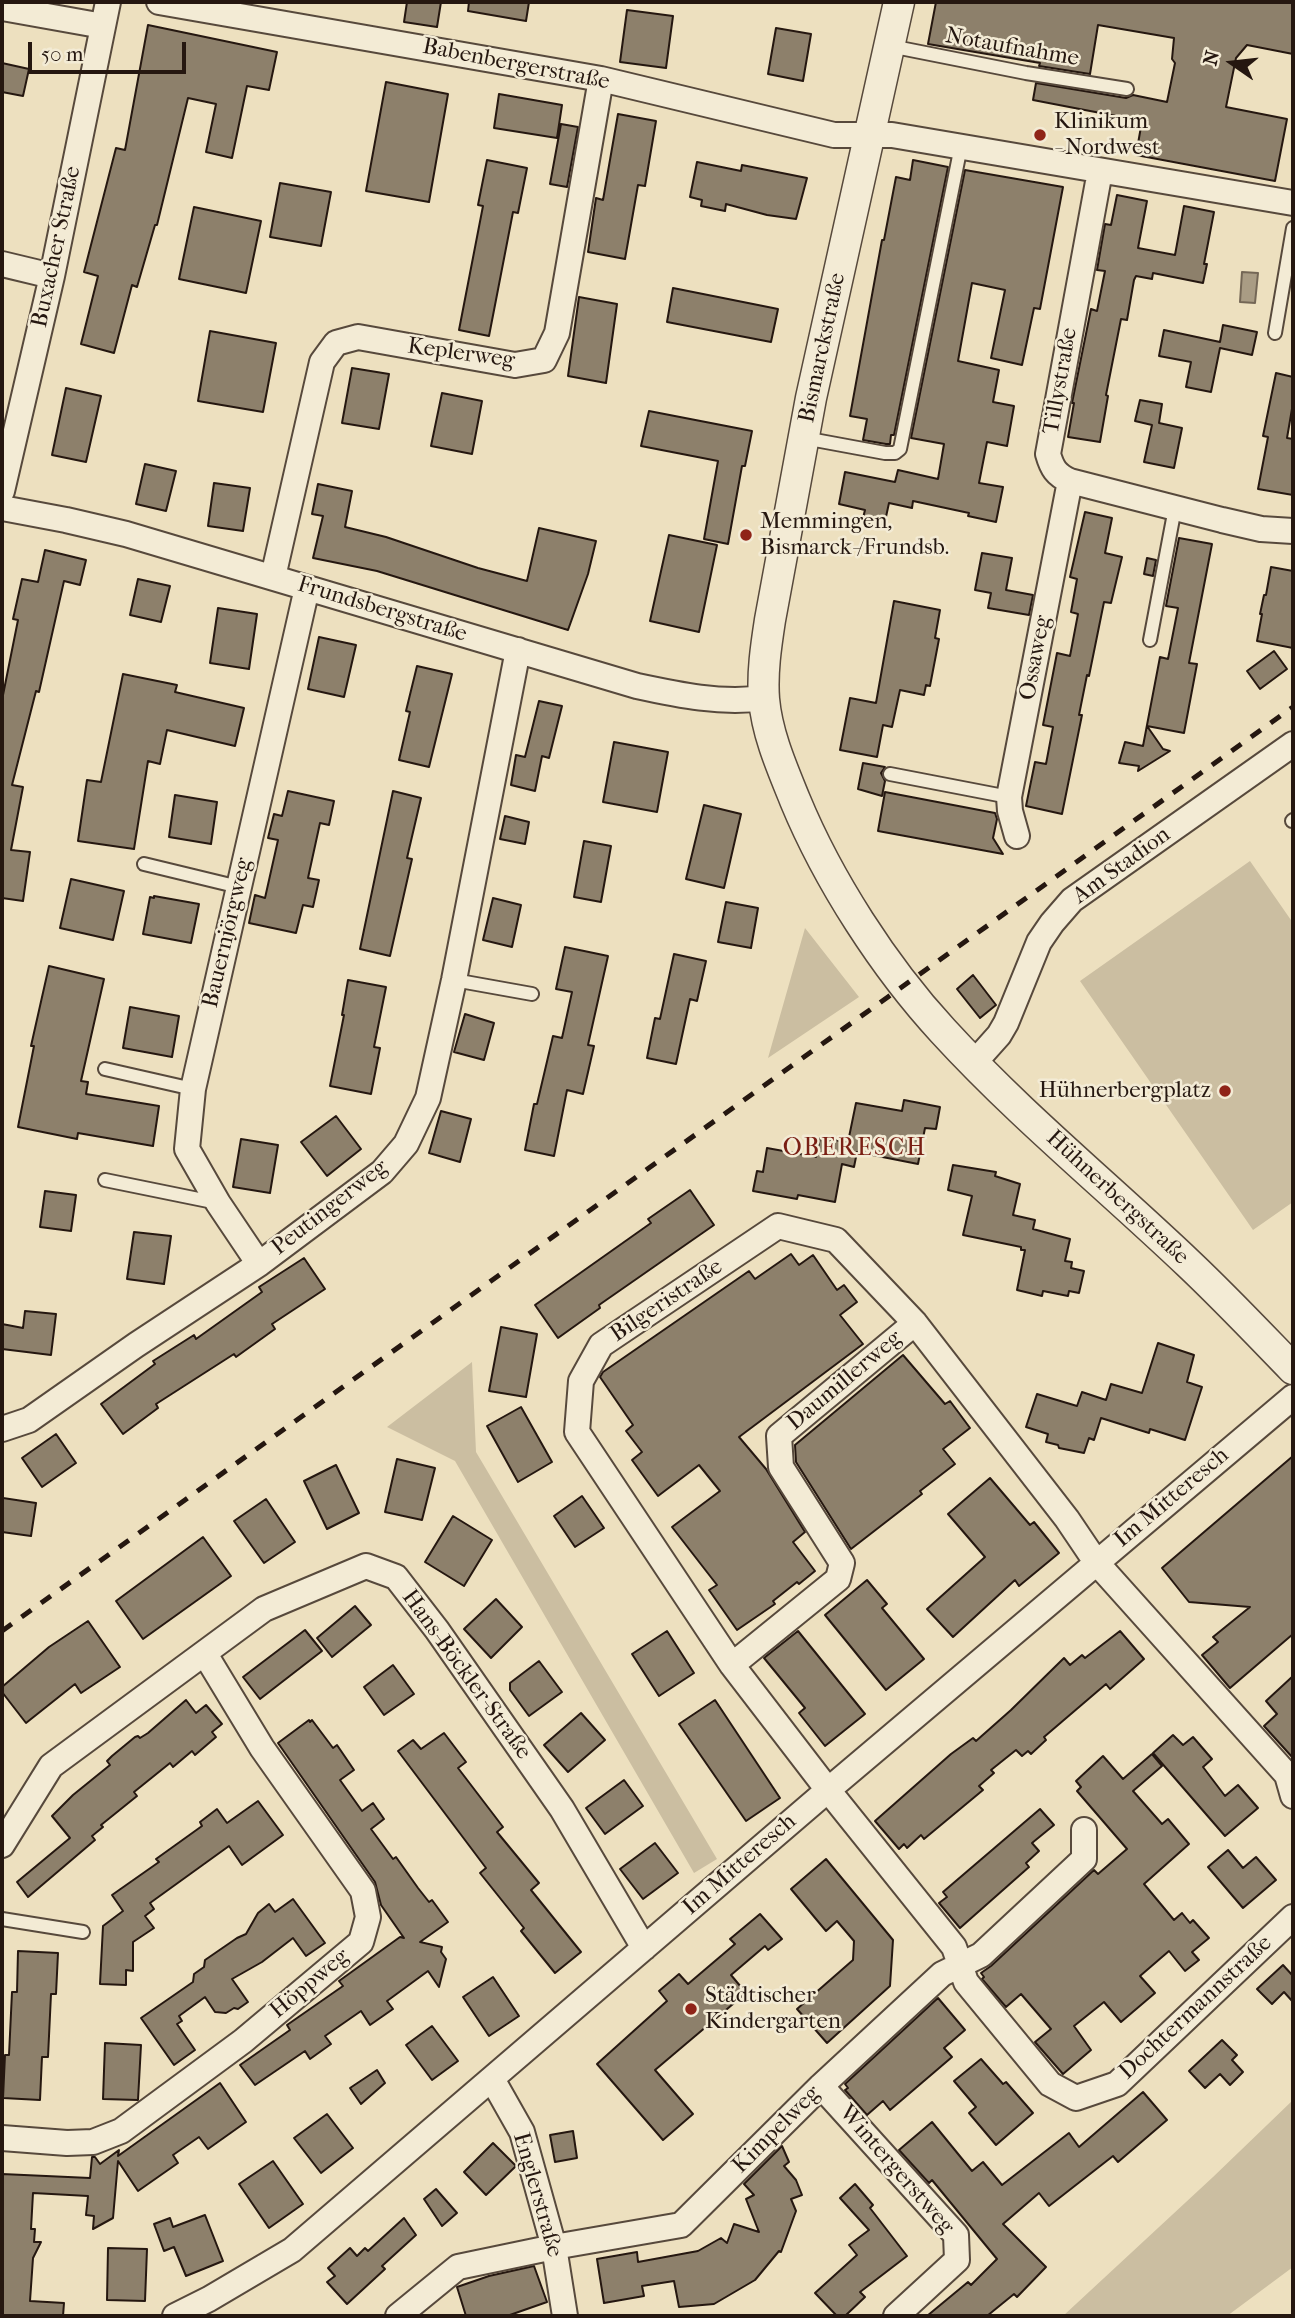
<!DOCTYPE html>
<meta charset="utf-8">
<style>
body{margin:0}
#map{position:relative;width:1295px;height:2318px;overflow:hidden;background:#ede0bf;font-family:"IM FELL French Canon",serif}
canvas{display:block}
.frame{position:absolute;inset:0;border:4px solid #251710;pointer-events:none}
.north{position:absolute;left:1197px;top:28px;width:70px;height:70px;-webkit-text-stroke:5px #f3ebd5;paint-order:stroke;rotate:284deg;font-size:19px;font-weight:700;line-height:28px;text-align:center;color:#251710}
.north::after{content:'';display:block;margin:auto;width:24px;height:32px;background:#251710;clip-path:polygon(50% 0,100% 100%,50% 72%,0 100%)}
.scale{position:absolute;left:28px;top:42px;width:158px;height:32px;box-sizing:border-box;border:4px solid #251710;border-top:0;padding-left:9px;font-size:21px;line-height:24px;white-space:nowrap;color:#251710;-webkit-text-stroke:5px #f3ebd5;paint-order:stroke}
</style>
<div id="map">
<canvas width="1295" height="2318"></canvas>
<div class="frame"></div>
<div class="north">N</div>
<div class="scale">50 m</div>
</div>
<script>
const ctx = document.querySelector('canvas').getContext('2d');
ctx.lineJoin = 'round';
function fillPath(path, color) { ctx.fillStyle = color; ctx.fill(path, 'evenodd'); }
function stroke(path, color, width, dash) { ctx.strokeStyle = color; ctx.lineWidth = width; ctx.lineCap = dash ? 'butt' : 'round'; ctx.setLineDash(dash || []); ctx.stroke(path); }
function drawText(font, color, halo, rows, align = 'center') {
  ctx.font = font + ' "IM FELL French Canon",serif'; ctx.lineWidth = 5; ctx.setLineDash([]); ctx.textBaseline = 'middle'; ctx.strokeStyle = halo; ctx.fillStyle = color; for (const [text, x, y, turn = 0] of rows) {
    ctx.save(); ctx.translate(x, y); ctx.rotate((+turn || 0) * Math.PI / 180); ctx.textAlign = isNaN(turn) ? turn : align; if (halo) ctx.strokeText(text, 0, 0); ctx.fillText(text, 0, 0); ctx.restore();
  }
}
const green = new Path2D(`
 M1250 861 1293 923V1202L1253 1230 1080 981Z
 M805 928 859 997 768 1058Z
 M472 1362 476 1452 717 1859 694 1873 455 1461 387 1427Z
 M1293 2100V2267L1227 2316H1063L1213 2177Z`);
const water = new Path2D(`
 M1242 272 1258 273 1255 303 1240 302Z`);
const building = new Path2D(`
 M407 2H441L437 27 404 22Z
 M469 2H529L526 21 468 11Z
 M936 2H1293V54L1247 45 1236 58 1226 107 1287 119 1275 181 1136 155 1142 121 1033 100 1036 83 1126 98 1133 95 1167 102 1175 63 1172 59 1174 38 1098 25 1090 74 1039 66 1040 63 928 44Z
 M627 10 673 16 666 68 620 62Z
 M148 25 277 52 269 90 247 86 232 158 206 152 216 104 188 98 157 225H155L137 287 132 285 114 353 81 344 98 276 84 272 116 148 125 150Z
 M776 28 811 34 803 81 768 74Z
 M2 63 29 69 23 96 2 92Z
 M386 82 448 94 429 202 366 191Z
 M499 94 562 105 557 138 494 128Z
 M618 114 656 121 645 186 638 185 625 259 588 252 596 198 603 200Z
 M561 124 578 127 567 187 550 184Z
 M487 160 527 168 518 213 513 212 489 336 459 330 483 206 478 205Z
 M913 160 948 167 894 435H891L890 444H886L863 440 867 419 850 416 882 240H884L896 177 910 180Z
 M697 162 741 171 742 165 807 178 796 219 767 215 726 204 725 211 701 206 702 200 690 197Z
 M965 170 1063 187 1040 309 1034 308 1022 365 991 358 1005 290 972 283 958 361 999 370 993 402 1014 406 1007 446 987 442 979 483 1003 487 996 522 968 516 969 513 913 501 912 508 889 503 884 526 862 522 865 510 839 504 845 472 895 482 898 470 938 479 944 444 911 438Z
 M280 183 331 192 321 246 270 237Z
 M1117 195 1147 201 1138 248 1175 255 1184 206 1214 212 1204 264H1207L1203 283 1153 273 1152 279 1136 276 1134 280 1127 320 1121 319 1106 395 1108 396 1100 442 1068 437 1074 403H1072L1091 309 1097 311 1105 271 1097 270 1105 224 1111 225Z
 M194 207 261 221 246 293 179 279Z
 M673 288 778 309 771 342 667 322Z
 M579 297 617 304 606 383 568 376Z
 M1223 325 1257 332 1252 355 1220 348 1211 392 1186 387 1191 362 1159 356 1164 330 1220 342Z
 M210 331 276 343 263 412 198 401Z
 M352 368 389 374 379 429 342 423Z
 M1276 373 1293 377V403L1287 438 1293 439V495L1258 489 1268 437 1263 436Z
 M66 388 101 396 86 462 52 455Z
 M442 393 482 401 472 454 431 446Z
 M1140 400 1162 404 1159 423 1182 428 1174 468 1144 462 1152 425 1135 421Z
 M649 411 752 431 745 466H742L728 544 704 539 718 461 641 446Z
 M145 464 176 471 166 511 136 504Z
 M214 483 250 488 243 531 208 526Z
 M318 484 352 491 345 527 386 537 478 568 527 581 539 528 596 541 588 574 568 630 377 571 313 558 323 516 312 514Z
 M1085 512 1112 518 1105 553 1122 557 1111 603 1104 602 1089 676 1087 675 1079 715H1082L1062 814 1026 806 1035 762 1046 764 1053 727 1043 725 1057 653 1070 656 1078 614 1071 612 1077 579 1070 577Z
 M669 535 717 545 699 632 650 621Z
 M1179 538 1212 544 1189 663 1197 664 1184 733 1147 726 1163 749 1170 751 1138 771 1139 766 1119 763 1125 742 1143 746 1160 657 1168 659 1178 608 1166 606Z
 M45 550 86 560 80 585 64 581 39 692 36 691 12 785 23 787 11 850 30 852 23 901 2 898V700L18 620 13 619 22 579 38 582Z
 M982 553 1012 558 1006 590 1033 595 1029 615 988 608 991 593 975 590Z
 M1147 558 1156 560 1153 576 1144 574Z
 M1271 567 1293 571V648L1257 641 1262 614H1260L1264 595H1266Z
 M138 579 170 586 161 622 130 615Z
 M894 601 940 610 935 638 939 639 930 686 926 685 924 695 900 690 892 727 883 725 877 757 840 750 850 698 876 703Z
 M218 608 257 614 249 669 210 663Z
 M319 637 356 645 344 697 308 689Z
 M1274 651 1287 669 1260 689 1247 671Z
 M417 666 452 674 429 767 399 760 410 712 406 711Z
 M123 674 177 685 175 692 244 708 235 746 167 730 160 764 148 761 134 849 78 841 87 780 101 782Z
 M539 701 562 706 549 758 542 756 535 791 511 785 516 755 525 757Z
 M614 742 668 752 657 812 603 802Z
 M863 763 885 767 881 773 885 781 882 796 858 789Z
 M288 791 334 801 329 825 320 823 308 878 319 880 313 907 303 905 296 933 249 923 255 895 265 898 278 840 268 838 274 814 282 816Z
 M393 791 421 798 407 858 412 859 390 956 360 949Z
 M885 792 995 813 997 819 993 838 1003 854 878 831Z
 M175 795 217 802 211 844 169 837Z
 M704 805 741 814 724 888 686 879Z
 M505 816 529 822 525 844 500 839Z
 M584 841 611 846 601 902 574 897Z
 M71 879 124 891 113 940 60 928Z
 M154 896 199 904 191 943 143 934 150 897 154 898Z
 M493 898 521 905 512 947 483 940Z
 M726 902 758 908 751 948 718 942Z
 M565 947 608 956 588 1045 594 1046 583 1094 567 1090 554 1156 525 1150 534 1104H537L553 1036 562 1038 572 992 556 989Z
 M674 954 706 961 697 1001 690 999 676 1064 647 1058 655 1018 660 1019Z
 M49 966 104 979 81 1081 88 1082 86 1094 159 1106 153 1146 78 1133 77 1139 18 1127 34 1046H31Z
 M973 975 996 1005 980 1018 957 989Z
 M348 980 386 987 374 1047 380 1048 371 1094 330 1086 344 1015H342Z
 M130 1007 179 1016 172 1057 123 1048Z
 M465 1014 494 1023 484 1060 454 1052Z
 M904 1100 940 1107 936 1129 925 1128 918 1164 857 1152 854 1167 842 1164 835 1202 798 1195 797 1199 753 1191 757 1171 763 1172 767 1148 816 1157 820 1138 848 1142 856 1103 902 1111Z
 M441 1111 471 1119 460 1162 429 1153Z
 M336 1116 361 1149 327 1176 301 1142Z
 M241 1139 278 1145 270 1193 233 1187Z
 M953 1165 996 1172 995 1176 1020 1184 1013 1215 1035 1220 1033 1229 1070 1239 1065 1261 1072 1262 1071 1268 1084 1271 1079 1293 1069 1291 1068 1296 1043 1291 1042 1296 1017 1290 1025 1250H1021V1247L963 1235 972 1196 948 1190Z
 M690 1190 714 1225 599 1305 600 1308 558 1338 535 1305 651 1223 648 1219Z
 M45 1191 76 1195 71 1231 40 1227Z
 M134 1232 171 1236 164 1284 127 1279Z
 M791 1254 799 1265 813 1255 837 1290 844 1285 857 1302 840 1315 863 1344 739 1437 766 1469 805 1532 793 1542 815 1571 799 1584 797 1582 773 1601 775 1604 737 1630 709 1590 717 1585 672 1527 720 1491 699 1465 658 1496 632 1460 642 1452 626 1431 633 1425 600 1377 603 1372 749 1271 755 1279Z
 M304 1258 325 1289 272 1324 275 1329 236 1357 234 1354 156 1404 158 1408 123 1434 101 1404 155 1364 153 1361 194 1335 196 1339 262 1292 259 1287Z
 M25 1311 56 1314 51 1355 2 1349V1324L23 1328Z
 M501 1327 537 1334 526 1397 489 1391Z
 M1158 1343 1194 1355 1187 1382 1202 1387 1185 1440 1150 1429 1149 1433 1101 1418 1094 1440 1089 1438 1084 1453 1059 1448 1058 1445 1046 1442 1048 1434 1026 1427 1037 1394 1077 1406 1082 1392 1106 1400 1111 1384 1142 1393Z
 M903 1355 945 1404 950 1401 970 1428 943 1449 955 1464 920 1491 922 1494 851 1549 796 1462 795 1445Z
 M521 1407 552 1462 518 1482 487 1426Z
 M56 1434 76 1463 42 1487 22 1458Z
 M1293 1456V1634L1230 1688 1202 1655 1218 1642 1213 1637 1250 1607 1189 1602 1162 1568Z
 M397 1459 435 1468 422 1520 385 1512Z
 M336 1465 359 1513 327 1529 304 1481Z
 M990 1478 1030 1525 1034 1522 1059 1553 1019 1586 1015 1580 953 1637 927 1609 985 1557 948 1514Z
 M582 1496 604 1528 575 1547 554 1516Z
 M3 1498 36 1503 31 1536 2 1532Z
 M266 1499 295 1542 264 1563 234 1521Z
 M453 1516 492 1540 464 1586 425 1562Z
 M203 1537 231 1576 143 1639 116 1601Z
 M867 1580 887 1604 882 1608 924 1659 886 1690 825 1615Z
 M496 1599 522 1627 491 1658 464 1629Z
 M355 1606 371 1625 332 1657 317 1638Z
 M88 1621 120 1667 81 1693 75 1684 26 1723 2 1692V1687L49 1647Z
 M305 1630 322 1651 260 1699 243 1677Z
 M667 1631 694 1673 659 1696 632 1654Z
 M798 1631 865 1714 825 1746 799 1713 805 1708 764 1658Z
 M1120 1631 1144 1659 1110 1689 1106 1684 1044 1737 1046 1740 1031 1754 1028 1751 1022 1756 1016 1750 991 1770 994 1773 979 1786 983 1790 924 1839 921 1835 907 1848 904 1844 899 1849 875 1821 951 1754 973 1738 976 1741 1011 1710 1064 1658 1070 1665 1082 1655 1085 1658Z
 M539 1661 562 1692 529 1716 510 1690V1683Z
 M393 1665 414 1694 384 1715 364 1687Z
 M1293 1676V1758L1264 1726 1277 1714 1266 1701Z
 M186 1700 196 1713 206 1705 222 1724 212 1732 216 1737 195 1755 192 1751 173 1767 170 1763 134 1792 137 1796 101 1825 103 1827 92 1836 95 1840 28 1897 17 1882 70 1838 52 1816 73 1795 110 1765 107 1761 112 1756 135 1737 138 1736 140 1738 148 1733Z
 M715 1700 780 1798 746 1821 679 1724Z
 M581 1713 605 1740 568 1772 544 1745Z
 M309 1720 310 1722 312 1720 333 1748 337 1745 354 1770 340 1780 362 1811 373 1803 384 1819 371 1829 393 1859 396 1857 418 1888 429 1902 432 1900 448 1922 420 1942 442 1947 441 1952 446 1959 439 1987 428 1971 387 2001 393 2009 370 2025 361 2011 325 2036 331 2044 310 2059 305 2051 255 2085 240 2065 290 2030 287 2025 343 1986 339 1981 400 1937 404 1938 381 1905 375 1882 278 1743Z
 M444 1733 466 1762 458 1768 503 1827 497 1832 539 1883 531 1890 581 1952 555 1973 521 1931 524 1928 480 1873 486 1868 398 1751 413 1740 421 1749Z
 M1173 1735 1183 1745 1193 1737 1212 1759 1203 1767 1225 1796 1238 1785 1258 1808 1225 1836 1153 1753Z
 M1152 1754 1162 1766 1133 1791 1162 1824 1168 1819 1189 1844 1144 1884 1174 1920 1182 1913 1190 1923 1193 1920 1209 1938 1192 1952 1199 1960 1185 1971 1169 1951 1140 1976 1155 1993 1121 2022 1104 2002 1074 2026 1091 2050 1063 2074 1035 2042 1051 2029 1021 1994 1006 2007 982 1979 984 1977 981 1973 991 1966 1094 1870 1098 1874 1127 1849 1077 1791 1081 1787 1076 1781 1103 1756 1123 1779Z
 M624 1780 643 1806 605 1834 586 1808Z
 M258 1801 283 1835 242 1865 229 1846 150 1903 154 1909 145 1916 154 1928 133 1942V1971L126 1970V1985L100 1984 103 1926 123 1911 112 1895 159 1862 156 1859 202 1826 200 1822 217 1809 227 1823Z
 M1040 1809 1054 1825 1032 1843 1039 1851 1026 1863 1029 1867 960 1928 939 1903 947 1897 943 1892Z
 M655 1843 678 1873 643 1899 620 1869Z
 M1228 1850 1243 1868 1256 1857 1276 1880 1243 1908 1208 1867Z
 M826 1859 893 1940 890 1986 827 2043 797 2009 853 1960 854 1941 837 1921 826 1931 791 1889Z
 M293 1899 325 1943 306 1956 293 1938 262 1962 232 1979 248 2002 238 2009 234 2008 226 2013 215 2012 205 1997 179 2016 182 2021 177 2024 195 2050 174 2065 141 2018 193 1982 194 1974 204 1967 205 1960 237 1938 246 1934 258 1913 269 1904 275 1912Z
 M760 1914 782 1939 768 1950 765 1946 731 1975 746 1993 655 2070 693 2114 663 2140 597 2064 667 2001 659 1991 679 1974 688 1984 735 1944 730 1939Z
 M18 1951 58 1953 56 1994H51L48 2057H42L40 2100 3 2098 5 2055H9L12 1992H17Z
 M1283 1965 1293 1976V2002L1284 1992 1272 2004 1257 1989Z
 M493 1977 519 2016 489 2036 463 1997Z
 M938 1998 965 2030 944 2048 952 2057 890 2110 883 2101 867 2115 845 2090 848 2088 845 2084Z
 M432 2026 458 2061 432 2080 406 2045Z
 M1222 2040 1237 2055 1232 2060 1243 2072 1230 2085 1220 2074 1205 2088 1189 2071Z
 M105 2043 141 2045 138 2100 103 2099Z
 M981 2059 1003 2084 1006 2082 1033 2113 996 2145 969 2113 976 2107 954 2081Z
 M377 2070 385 2083 361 2104 350 2088Z
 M220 2083 246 2122 208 2149 199 2137 173 2155 178 2163 138 2191 118 2161 113 2218 93 2229 94 2216 86 2215 88 2196 33 2193 31 2229H35L34 2242H41L33 2258 30 2301 64 2303 63 2316H2V2174L90 2178 92 2157H95L100 2164 119 2150 118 2156Z
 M1143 2092 1167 2120 1118 2162 1113 2156 1049 2206 1039 2193 1003 2224 1046 2267 1017 2297 1014 2294 987 2316H927L968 2282 971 2285 997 2259 932 2180 929 2183 899 2150 932 2122 972 2171 983 2162 1002 2185 1069 2133 1079 2147Z
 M327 2114 353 2148 321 2173 294 2138Z
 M573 2131 577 2158 555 2162 550 2135Z
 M493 2143 516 2166 486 2195 464 2172Z
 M782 2146 789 2162 784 2166 796 2180 802 2195 791 2199 796 2211 781 2252 779 2251 755 2280 714 2304 679 2307 674 2281 642 2286 644 2296 604 2303 597 2259 637 2252 638 2262 698 2251 721 2238 727 2243 734 2224 759 2232 746 2199 754 2195 744 2184Z
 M273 2161 303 2204 269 2228 239 2184Z
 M855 2184 873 2205 870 2208 907 2256 860 2292 865 2297 845 2316H837L815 2293 857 2255 849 2245 869 2230 840 2198Z
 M436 2189 457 2213 442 2226 424 2199Z
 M205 2215 223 2261 186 2276 174 2247 164 2251 154 2224 170 2218 173 2227Z
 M404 2218 416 2235 382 2266 385 2269 347 2304 327 2282 335 2276 328 2268 350 2248 357 2256 365 2248 368 2251Z
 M108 2248 147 2249 145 2301 107 2300Z
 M534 2266 547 2302 507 2316H466L457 2287 489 2276Z`);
const service = new Path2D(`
 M890 46 1026 73 1127 89
 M1275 333 1293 228
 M804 438 885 453H895L900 449 961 146
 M1150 640 1175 508
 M890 774 1009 797
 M1292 821 1293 820
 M144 864 239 887
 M454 980 532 994
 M105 1069 193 1089
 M105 1180 218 1203
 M2 1919 83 1932`);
const minor = new Path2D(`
 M159 2 601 79 834 135H892L1293 203
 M2 8 103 26
 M1100 171 1048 454C1052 468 1056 475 1070 481L1222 520 1261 529 1293 531
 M2 264 52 276
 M2 491 52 276 108 2
 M2 508 66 520 126 534 637 686C679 695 721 704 764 698
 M273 577 322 362 336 343 358 337 515 365 544 360 557 333 601 79
 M1017 836 1010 811 1009 797 1070 481
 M974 1063 999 1035 1006 1023 1039 942 1052 923 1072 900 1293 744
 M259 1264 218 1203 187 1149 193 1089 307 588
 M2 1429 29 1420 136 1345 259 1264 382 1172 406 1144 428 1098 454 980 518 650
 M732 1665 838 1579 842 1563 781 1467 779 1436 915 1323
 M1293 1796 1287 1775 1096 1562 1067 1519 915 1323 836 1240 778 1226 601 1345 581 1381 577 1432 732 1665 828 1790 954 1947 966 1982 1050 2084 1076 2098 1117 2084 1293 1917
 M2 1845 51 1766 264 1609 366 1566 396 1577 437 1630 562 1809 644 1948
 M492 2079 522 2132 554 2247 565 2316
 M821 2086 956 2235 957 2260 896 2316
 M2 2138 67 2143 93 2142 121 2131 243 2041 361 1942 368 1917 363 1891 262 1748 205 1654
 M175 2316 209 2299 292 2250 828 1790 1293 1397
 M398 2316 458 2267 554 2247 681 2225 821 2086 942 1974 981 1955 1084 1859V1830`);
const tertiary = new Path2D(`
 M899 2 811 398 770 620C766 646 762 673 764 699 767 734 782 768 795 800 828 880 884 967 943 1031 1019 1114 1107 1186 1189 1264 1225 1298 1259 1334 1293 1369`);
const rail = new Path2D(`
 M2 1631 1293 707`);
const markers = [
 [1040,135,7,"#8f2418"],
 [746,535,7,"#8f2418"],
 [1225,1091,7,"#8f2418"],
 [691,2009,7,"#8f2418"]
];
const streetNames = [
 ["Notaufnahme",1012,48,10],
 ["Babenbergerstraße",516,65,11],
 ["Buxacher Straße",57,247,-78],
 ["Bismarckstraße",823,348,-78],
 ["Keplerweg",461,354,8],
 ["Tillystraße",1061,381,-80],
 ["Frundsbergstraße",382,610,17],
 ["Ossaweg",1036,658,-79],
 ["Am Stadion",1122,866,-36],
 ["Bauernjörgweg",228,933,-77],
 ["Hühnerbergstraße",1117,1198,43],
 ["Peutingerweg",330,1208,-38],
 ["Bilgeristraße",667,1301,-34],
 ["Daumillerweg",845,1381,-40],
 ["Im Mitteresch",1172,1498,-40],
 ["Hans-Böckler-Straße",466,1675,54],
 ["Im Mitteresch",740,1865,-41],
 ["Höppweg",310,1984,-40],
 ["Dochtermannstraße",1196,2008,-43],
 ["Kimpelweg",777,2130,-45],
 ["Wintergerstweg",896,2170,49],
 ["Englerstraße",537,2195,74]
];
const poiNames = [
 ["Klinikum",1054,122],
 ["- Nordwest",1054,148],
 ["Memmingen,",760,522],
 ["Bismarck-/Frundsb.",760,548],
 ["Hühnerbergplatz",1211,1091,"right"],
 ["Städtischer",705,1996],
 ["Kindergarten",705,2022]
];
const neighbourhoodNames = [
 ["OBERESCH",855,1149]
];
fillPath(green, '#cbbea1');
fillPath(water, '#a99c84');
stroke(water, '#746756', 2);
fillPath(building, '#8d806b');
stroke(building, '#251710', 2);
stroke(service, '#57493c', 16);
stroke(minor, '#57493c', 28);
stroke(tertiary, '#57493c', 33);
stroke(service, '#f3ebd5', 12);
stroke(minor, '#f3ebd5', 24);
stroke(tertiary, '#f3ebd5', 30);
stroke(rail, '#251710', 5, [12, 12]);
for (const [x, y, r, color] of markers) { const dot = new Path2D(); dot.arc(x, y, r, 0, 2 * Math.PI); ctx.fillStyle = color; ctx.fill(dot); stroke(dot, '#f3ebd5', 2.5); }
drawText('23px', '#251710', '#f3ebd5', streetNames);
drawText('23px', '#251710', '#f3ebd5', poiNames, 'left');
ctx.letterSpacing = '2px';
drawText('24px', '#7a1f14', '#f3ebd5', neighbourhoodNames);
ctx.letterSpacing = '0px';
</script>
